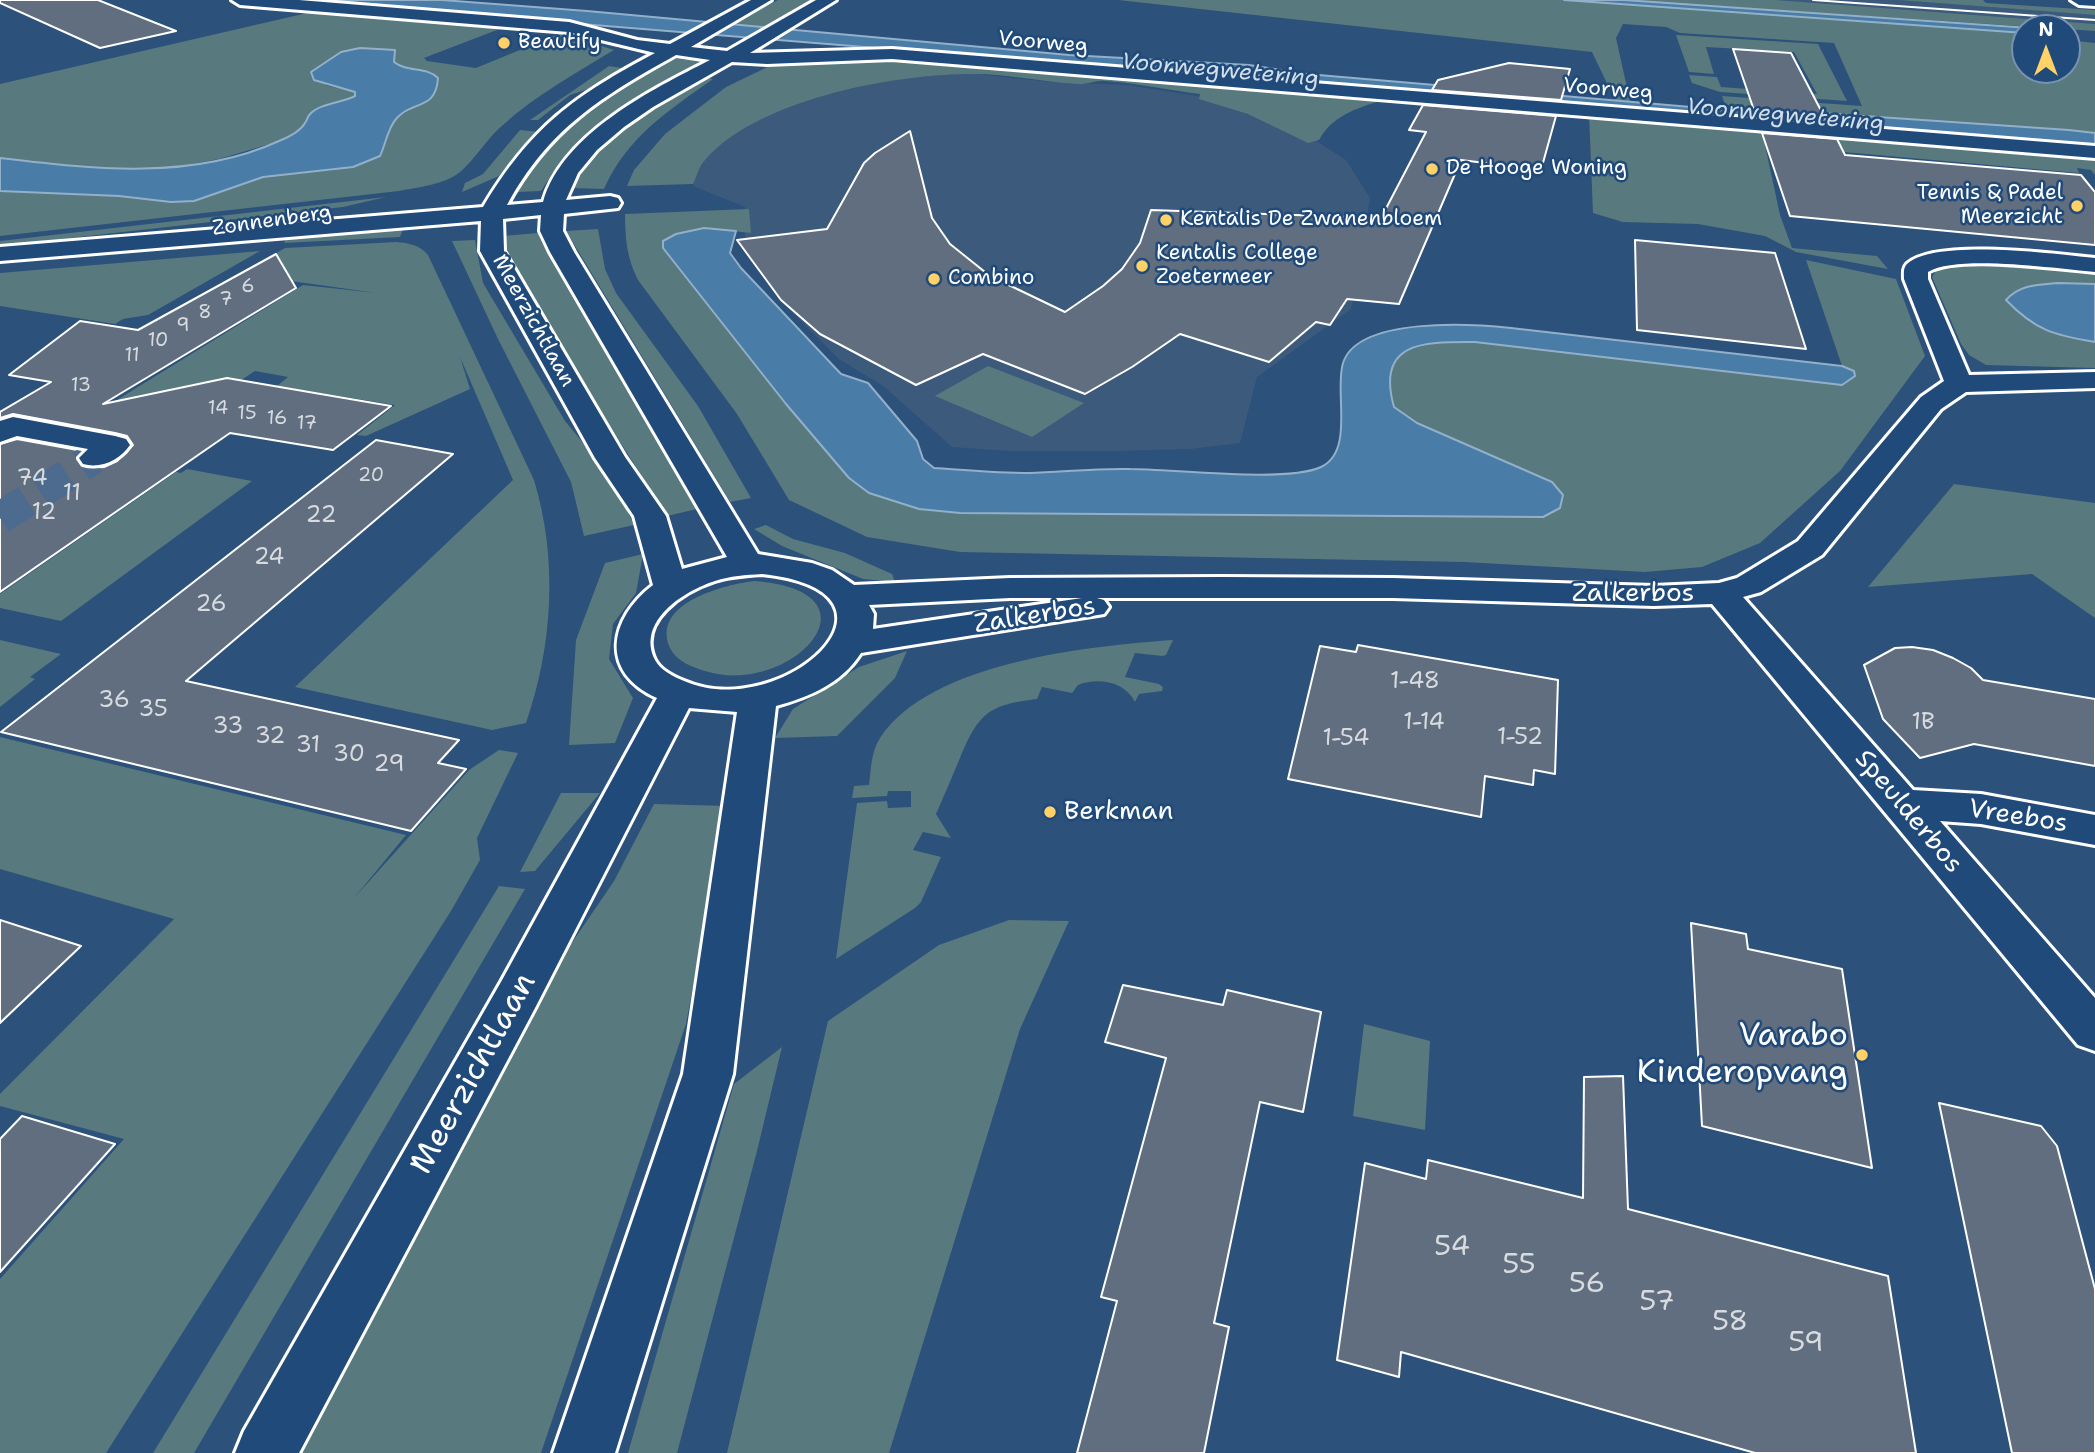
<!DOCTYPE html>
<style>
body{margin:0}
#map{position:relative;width:2095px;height:1453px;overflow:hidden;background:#2c517b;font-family:"Shantell Sans",sans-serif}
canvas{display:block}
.north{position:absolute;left:2011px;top:14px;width:70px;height:70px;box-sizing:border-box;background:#1f4a7a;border:2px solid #7992af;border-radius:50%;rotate:0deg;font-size:19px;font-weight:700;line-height:28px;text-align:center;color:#fff}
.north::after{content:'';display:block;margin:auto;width:24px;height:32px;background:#ffd166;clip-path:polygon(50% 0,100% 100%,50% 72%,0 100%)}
</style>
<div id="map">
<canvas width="2095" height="1453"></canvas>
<div class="north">N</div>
</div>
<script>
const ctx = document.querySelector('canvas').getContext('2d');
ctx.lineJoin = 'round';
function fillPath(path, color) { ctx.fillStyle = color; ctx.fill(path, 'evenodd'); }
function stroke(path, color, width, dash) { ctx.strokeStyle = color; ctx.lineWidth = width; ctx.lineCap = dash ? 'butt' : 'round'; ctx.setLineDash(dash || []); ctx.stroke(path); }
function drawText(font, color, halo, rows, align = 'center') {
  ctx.font = font + ' "Shantell Sans",sans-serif'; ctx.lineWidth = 5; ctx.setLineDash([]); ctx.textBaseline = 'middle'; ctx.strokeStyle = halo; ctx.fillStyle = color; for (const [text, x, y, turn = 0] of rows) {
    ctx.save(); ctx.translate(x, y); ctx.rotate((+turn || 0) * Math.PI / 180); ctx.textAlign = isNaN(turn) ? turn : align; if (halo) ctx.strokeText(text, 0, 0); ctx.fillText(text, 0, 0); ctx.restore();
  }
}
const built = new Path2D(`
 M1776 0H1898L2095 15V24Z
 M967 73 1051 82 1128 85 1204 97 1307 135 1346 160 1370 198 1351 309 1257 377 1240 443 1190 449 1115 451H1010L952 447 883 386 839 359 779 299 745 253V207L693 186 698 160 738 127 792 102 896 78Z`);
const green = new Path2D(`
 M778 0H812L764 27 733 24Z
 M1118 0H1564L2025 33V70H2067V40L2095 43V133L1732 107 1727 110 1722 96 1862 106 1834 43 1680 33 1666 27 1623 24 1616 38 1630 101 1615 100 1592 52Z
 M1624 0H1776L2095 24V31Z
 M1898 0H1983L1986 3 2095 10V15Z
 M320 10 466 22 460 24 502 28 424 58 427 61 476 68 561 33 614 50C576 73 536 95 503 125 487 138 474 161 460 172 444 185 418 187 399 191L0 236V191L119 196 171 202 194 201 263 177 334 170 380 156 396 118 409 111 407 69 394 62 325 85 355 92V96L317 110 297 136 219 159 135 175 0 161V84Z
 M1676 35 1818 44 1847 101 1720 92 1692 83 1689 75 1717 77 1721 87 1817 94 1794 52 1706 47 1714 74 1689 72Z
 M670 58 702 61C663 84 622 107 586 136 568 151 554 171 541 191L518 192C553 131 611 93 670 58Z
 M896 58 1389 98C1362 107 1334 113 1319 140L1308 143 1248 114 1199 99 1200 94C1168 90 1136 83 1105 81 1096 80 1087 85 1078 84 1041 82 1005 73 967 74 890 75 757 100 705 160 699 166 697 176 693 184L627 186 634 170 665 134 726 87 780 61Z
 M609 66 628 69 603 84 570 95 538 120H530Z
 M704 77 713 79C668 111 627 137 604 189L572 188C609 130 646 111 704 77Z
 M1589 114 2095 155V175L2091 170 2077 168 2079 173 1765 145 1780 215 1792 248 1877 256 1888 269 1796 252 1765 236 1698 224 1623 222 1593 213Z
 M520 130 539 132 499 176 462 192 465 183 483 174Z
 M386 197 343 207 0 246V241Z
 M749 209 751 233 704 228 668 237 663 248 786 404 849 478 919 509 960 513 1543 517 1563 495 1552 482 1417 423 1394 407 1390 395 1392 362C1415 341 1446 342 1475 342L1854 371 1842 366 1806 260 1896 279 1925 356 1840 471 1760 543 1702 567 1645 572 1464 562 960 552 867 537 789 500 737 414 638 280C627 259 625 238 625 214Z
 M404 226 400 237 284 243 289 234Z
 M598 229 605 269 616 293 698 406 751 498 730 502 566 231Z
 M538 233 541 241 697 509 667 516 512 271 502 236Z
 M475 240 483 283 565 421 610 475 634 525 584 536 571 482 498 339 452 241Z
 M396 242C409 243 420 245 428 255L534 480C558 559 553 645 526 723L492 730 295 687 513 480 460 357 470 389 366 436 357 435 395 405 277 386 288 377 255 371 185 417 112 403 303 285 377 293 240 274 285 248Z
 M260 251 148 315 123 319 115 324 0 306V273Z
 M2009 263 2095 270V284L2058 283 2042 329 2095 342V368L1986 365 1969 355 1961 344 1932 277 1937 269 1954 264Z
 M988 366 1084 403 1032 437 935 396Z
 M187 469 252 481 61 621 0 608V594L176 472 181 473Z
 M1954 484 2095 503V618L2032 574 1868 587Z
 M766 525 793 539 845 553 892 574 895 582 863 579 782 546 754 529Z
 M643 554 636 593 613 624 609 659 633 698 615 743 569 745 576 640 605 563Z
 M755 581C889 592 791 698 705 671 692 667 676 661 670 648 650 603 726 584 755 581Z
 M0 640 61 654 30 677 35 679 0 707Z
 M1173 640 1166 655 1162 656 1135 653 1125 677 1159 684 1163 687 1162 691 1139 694 1135 702C1125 682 1099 677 1078 685L1072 693 1042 687 1037 699C988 705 979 713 960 758 952 777 944 796 936 814L951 838 923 832 913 850 941 857 921 902 915 908 836 959 857 803 887 801 888 808 911 807V791H888L887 796 852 798 854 786 869 785C871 769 871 752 880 738 930 662 1089 646 1173 640Z
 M907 651 895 678 837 736 775 738 793 709 859 667Z
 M0 737 406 835 354 898 469 770 499 750 518 753 477 838 480 860 451 911 106 1453H0V1279L124 1139 0 1106V1094L174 919 0 869Z
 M561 793H600L535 871 520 872Z
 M654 804 727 806 686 1024 541 1453H296L567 950 614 881Z
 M499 886 525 889 194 1453H153Z
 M1009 920 1069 921 1020 1029 889 1453H727L828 1021 939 945Z
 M1364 1024 1430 1041 1425 1130 1353 1116Z
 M782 1047 757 1151 677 1453H628L734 1084Z`);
const water = new Path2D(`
 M286 0H442L587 11 1069 55 1249 65 1307 74 1726 110 1732 107 2069 130 2095 133V147Z
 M1564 0H1624L2030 28H2025V33Z
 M360 48 395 50 394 62C408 73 426 66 438 78 436 111 412 100 396 119 388 128 385 146 380 156L353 167 263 177 194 201 171 202 119 196 0 191V158C93 169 191 181 279 141 289 137 300 132 305 123 308 119 307 117 310 114 320 103 342 103 355 96V92L314 80 311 72 341 52Z
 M704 228 736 231 730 253 741 268 841 374 868 383 917 441 923 459 934 468C965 470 998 473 1029 473 1063 472 1097 468 1130 469 1173 469 1287 483 1321 467 1355 451 1334 391 1343 363 1358 316 1473 324 1511 328L1842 366 1854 371 1855 376 1842 385 1475 342C1426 342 1375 340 1394 407L1417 423 1552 482 1563 495 1560 508 1543 517 960 513 919 509 869 493 849 478 786 404 663 248V241L676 234Z
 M2058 283 2095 284V342C2053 335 2035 330 2006 300 2020 284 2038 285 2058 283Z`);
const building = new Path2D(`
 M0 0H98L176 31 100 48 0 3Z
 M1733 49 1791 53 1827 122 1756 116Z
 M1509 63 1570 69 1561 100 1432 90 1438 80Z
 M1423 105 1556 116 1541 170 1461 160 1399 304 1347 299 1330 325 1316 322 1269 362 1180 334 1132 367 1085 394 983 354 916 385 820 334 781 300 737 240 827 229 864 163 875 153 910 131 932 218 950 244 990 276 1065 312 1103 286 1122 269 1140 243 1151 210 1381 218 1426 132 1409 130Z
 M1762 133 1837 139 1845 155 2081 175 2095 192V245L1790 216Z
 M1635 240 1775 253 1806 349 1637 330Z
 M276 254 296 288 103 404 227 378 391 406 333 450 230 433 0 592V444L17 439 83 451 77 459 83 467 90 468 104 467 117 461 133 445 127 436 115 433 13 414 0 418V412L51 382 9 375 80 321 138 330Z
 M376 440 453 454 186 681 459 740 438 763 466 769 411 831 1 732Z
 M1358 645 1558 680 1555 774 1534 770 1533 785 1485 776 1481 817 1288 779 1320 646 1356 652Z
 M1912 647 1933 650 1953 658 1971 668 1983 680 2095 699V766L1974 744 1920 758 1883 719 1864 665 1895 648Z
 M0 920 81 946 0 1023Z
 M1691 923 1746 934 1748 949 1842 969 1872 1168 1702 1126Z
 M1123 985 1223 1005 1227 990 1321 1012 1303 1112 1260 1102 1214 1323 1229 1327 1204 1453H1077L1117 1301 1101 1297 1166 1058 1105 1042Z
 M1623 1076 1628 1209 1888 1276 1916 1453H1755L1401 1352 1399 1377 1337 1360 1365 1163 1426 1179 1428 1160 1583 1198 1584 1077Z
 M1939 1103 2041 1126 2057 1146 2095 1289V1453H2012Z
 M22 1116 115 1144 0 1272V1139Z`);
const minorTunnel = new Path2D(`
 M0 518 94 458`);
const minor = new Path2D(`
 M232 0H299L569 22 637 40 670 44 751 0H771L691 47 727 51 816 0H836L750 53 892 49 2095 146V158L892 59 767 64 732 62 653 107 624 127 597 150 578 173 566 200 610 196 618 198 621 203 618 208 564 214 563 231 574 252 758 554 812 563 832 570 854 585 1010 578 1222 577 1393 578 1654 586 1719 583 1737 578 1798 541 1921 397 1944 381 1904 279C1904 273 1903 268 1907 264 1935 238 2056 254 2095 258V272C2058 269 1958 254 1928 272V279L1969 375 2095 372V388L1966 392 1941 409 1822 555 1761 592 1743 597 1913 790 1981 794 2095 815V845L1981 824 1940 821 2095 998V1051L2078 1045 1712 604 1654 606 1393 598H1097L1104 600 1109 607 1104 614 861 653C841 684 809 697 776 706L733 1074 615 1453H553L683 1074 737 712 689 708 535 1008 299 1453H235L244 1431 501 982 657 698C599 672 609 619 653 585L634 516 595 458 480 251 481 221 0 261V247L483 207C531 127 574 96 655 53L568 32 240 5ZM676 55 710 60C653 89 562 134 543 202L507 205C549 128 601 97 676 55ZM541 215 540 231 550 252 727 557 682 569 666 516 625 457 504 251 503 219ZM762 574C928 592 782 724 684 681 674 677 660 670 655 660 636 621 684 591 715 581 730 576 746 575 762 574ZM1010 598H1082L873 629 874 614 869 605Z
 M2071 0H2095V6L2079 5Z
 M13 417 115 436 126 439 130 445C120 460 101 469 83 464L79 458 88 449 17 436 0 442V421Z`);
const tram = new Path2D(`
 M1813 0 2095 20`);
const markers = [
 [504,43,7,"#ffd166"],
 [1432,169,7,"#ffd166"],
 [2077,206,7,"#ffd166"],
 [1166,220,7,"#ffd166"],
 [1142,266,7,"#ffd166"],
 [934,279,7,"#ffd166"],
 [1050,812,7,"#ffd166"],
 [1862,1055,7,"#ffd166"]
];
const farNumbernames = [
 ["6",248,287],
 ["7",226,300],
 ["8",205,313],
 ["9",183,326],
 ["10",158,341],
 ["11",132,356],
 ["13",81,386],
 ["14",218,409],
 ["15",247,414],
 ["16",277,419],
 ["17",307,424],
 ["20",371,476]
];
const farPoinames = [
 ["Beautify",518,43],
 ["De Hooge Woning",1446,169],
 ["Tennis & Padel",2063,194,"right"],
 ["Meerzicht",2063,218,"right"],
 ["Kentalis De Zwanenbloem",1180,220],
 ["Kentalis College",1156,254],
 ["Zoetermeer",1156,278],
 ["Combino",948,279]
];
const farStreetnames = [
 ["Voorweg",1043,43,5],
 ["Voorweg",1608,90,5],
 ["Zonnenberg",272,221,-8],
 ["Meerzichtlaan",533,321,61]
];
const farWaternames = [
 ["Voorwegwetering",1220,71,5],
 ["Voorwegwetering",1785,116,5]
];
const numberNames = [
 ["74",32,479],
 ["11",72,494],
 ["12",44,513],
 ["22",321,516],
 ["24",269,558],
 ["26",211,605],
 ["1-48",1415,682],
 ["36",114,701],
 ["35",153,710],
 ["1-14",1424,723],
 ["1B",1923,723],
 ["33",228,727],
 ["32",270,737],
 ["1-52",1520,738],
 ["1-54",1346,739],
 ["31",308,746],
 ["30",349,755],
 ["29",389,765]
];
const streetNames = [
 ["Zalkerbos",1633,594],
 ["Zalkerbos",1035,616,-9],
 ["Speulderbos",1908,812,50],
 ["Vreebos",2018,817,9]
];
const poiNames = [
 ["Berkman",1064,812]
];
const nearNumbernames = [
 ["54",1452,1248],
 ["55",1519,1266],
 ["56",1587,1285],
 ["57",1657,1303],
 ["58",1730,1323],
 ["59",1806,1344]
];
const nearPoinames = [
 ["Varabo",1848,1037],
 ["Kinderopvang",1848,1074]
];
const nearStreetnames = [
 ["Meerzichtlaan",474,1074,-61]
];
fillPath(built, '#3c5a7c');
fillPath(green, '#58797e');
fillPath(water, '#497ca6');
stroke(water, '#92b0ca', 2);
fillPath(building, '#606e7f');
stroke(building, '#fff', 2);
stroke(minorTunnel, '#4c6b8f', 32, [32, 16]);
stroke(minor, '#fff', 6);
fillPath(minor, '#1f4a7a');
stroke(tram, '#fff', 2);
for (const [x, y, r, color] of markers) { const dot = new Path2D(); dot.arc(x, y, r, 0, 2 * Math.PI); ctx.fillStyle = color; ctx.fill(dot); stroke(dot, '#1f4a7a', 2.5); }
drawText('19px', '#d7dbdf', null, farNumbernames);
drawText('21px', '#fff', '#1f4a7a', farPoinames, 'left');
drawText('21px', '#fff', '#1f4a7a', farStreetnames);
drawText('italic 23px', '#d2dee9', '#1f4a7a', farWaternames);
drawText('23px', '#d7dbdf', null, numberNames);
drawText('26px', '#fff', '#1f4a7a', streetNames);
drawText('26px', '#fff', '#1f4a7a', poiNames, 'left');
drawText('28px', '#d7dbdf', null, nearNumbernames);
drawText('32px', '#fff', '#1f4a7a', nearPoinames, 'right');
drawText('32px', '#fff', '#1f4a7a', nearStreetnames);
</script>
